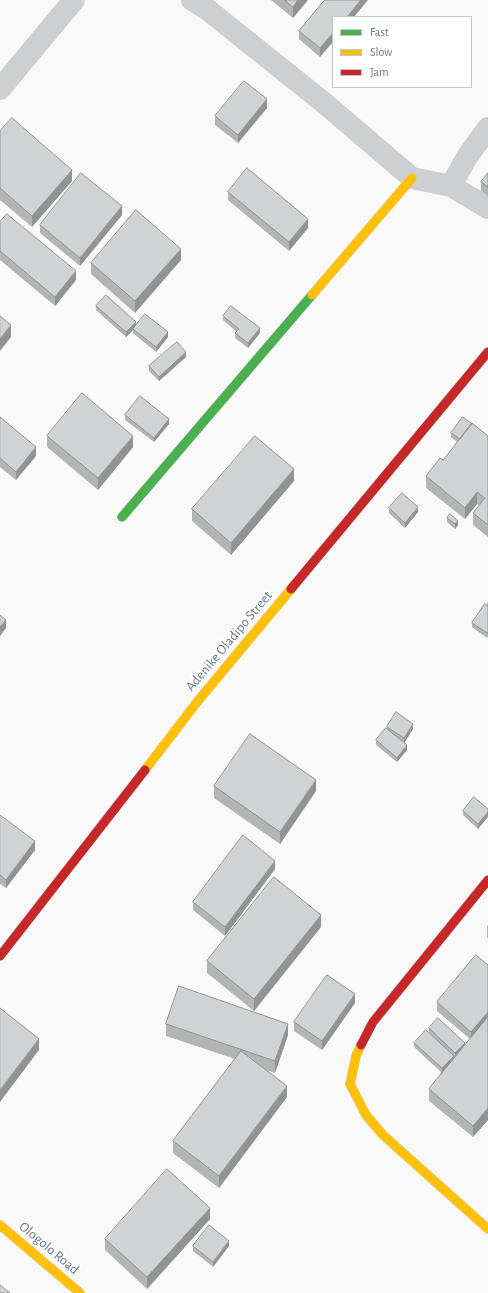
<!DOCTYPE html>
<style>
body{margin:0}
#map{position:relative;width:488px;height:1293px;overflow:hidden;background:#f9f9f9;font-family:"Alegreya Sans",sans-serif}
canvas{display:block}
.legend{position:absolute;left:332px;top:16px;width:140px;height:72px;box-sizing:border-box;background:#fff;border:1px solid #c1c8cd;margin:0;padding:5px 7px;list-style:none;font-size:12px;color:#657683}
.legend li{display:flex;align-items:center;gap:8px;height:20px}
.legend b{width:20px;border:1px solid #c1c8cd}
</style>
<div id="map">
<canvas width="488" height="1293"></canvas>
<ul class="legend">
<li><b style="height:5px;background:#4caf50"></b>Fast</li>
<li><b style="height:5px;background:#ffc107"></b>Slow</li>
<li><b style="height:5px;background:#c62828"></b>Jam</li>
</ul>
</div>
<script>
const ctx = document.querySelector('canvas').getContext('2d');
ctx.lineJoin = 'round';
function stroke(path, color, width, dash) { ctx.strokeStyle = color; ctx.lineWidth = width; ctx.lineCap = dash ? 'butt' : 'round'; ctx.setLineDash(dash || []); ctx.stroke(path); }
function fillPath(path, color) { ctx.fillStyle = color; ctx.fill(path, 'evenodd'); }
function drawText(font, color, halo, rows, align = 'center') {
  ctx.font = font + ' "Alegreya Sans",sans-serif'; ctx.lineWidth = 4; ctx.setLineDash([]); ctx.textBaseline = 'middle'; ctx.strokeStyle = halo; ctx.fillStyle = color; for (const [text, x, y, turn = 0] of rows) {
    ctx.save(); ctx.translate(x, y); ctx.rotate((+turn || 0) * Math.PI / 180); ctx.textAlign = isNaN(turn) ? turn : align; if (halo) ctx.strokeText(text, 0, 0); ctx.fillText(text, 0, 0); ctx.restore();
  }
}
const street = new Path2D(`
 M192 0 208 10 323 102 412 178 451 186 488 208
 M0 89 74 0
 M451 186 467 157 488 128`);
const fast = new Path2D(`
 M122 517 312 295`);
const slow = new Path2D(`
 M312 295 412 178
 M145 770 197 702 291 589
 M361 1045 356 1056 350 1084 366 1115 383 1135 488 1229
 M0 1225 80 1293`);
const jam = new Path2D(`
 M291 589 488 352
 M0 956 145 770
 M361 1045 373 1022 488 880`);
const wall = new Path2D(`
 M271 0H308L293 18Z
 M325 0 320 57 299 39V31Z
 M267 108 238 143 215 125V116Z
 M0 131 72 181 32 227 0 200Z
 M488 173V196L481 191V182Z
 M228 192 308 228 289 251 228 200Z
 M122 215 80 266 40 233V225Z
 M0 222 76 280 55 306 0 260Z
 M181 260 135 313 91 274V263Z
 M96 306 136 325 168 337 156 352 133 333V330L126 337 96 310Z
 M223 316 260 333 248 348 235 338V333L237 332 223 320Z
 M186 357 159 381 149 371V366Z
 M125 415 169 424 154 442 125 420Z
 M0 417 36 456 16 480 0 467Z
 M451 433 488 436V537L473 525V513L479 505 477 504 465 519 426 488V476L443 460 457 442 451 437Z
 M47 436 133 447 98 490 47 447Z
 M294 481 231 555 192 521V509Z
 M389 508 418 512 405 528 389 513Z
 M447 518 458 525 455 529 447 522Z
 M488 602V637L487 638 472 627V623L487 605V603Z
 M387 727 413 729 404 743 407 750 397 762 376 745V740L387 728Z
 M214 786 316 791 280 844 214 798Z
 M488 809 478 829 463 815V811Z
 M0 815 35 850 6 888 0 884Z
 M275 869 225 936 193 910V902Z
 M488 925V938H487V926Z
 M321 927 254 1011 207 973V961Z
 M488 965V1120L473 1137 429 1101V1089L442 1073 414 1047V1043L439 1042 429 1032V1028L465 1045 470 1039 437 1011V1002Z
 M355 1003 322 1050 294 1031V1022Z
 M166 1024 288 1035 275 1073 266 1070 287 1097 219 1188 173 1153V1141L235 1059 166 1036Z
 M210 1219 147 1289 105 1250V1239Z
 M193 1246H229L213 1267 193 1251Z`);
const shadedWall = new Path2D(`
 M298 0H308L293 18V7Z
 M361 0H368L354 17H347Z
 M333 33V42L320 57V48Z
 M267 99V108L238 143V135Z
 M72 170V181L32 227V216Z
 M122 206V215L80 266V258Z
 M308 219V228L289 251V242Z
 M181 249V260L135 313V301Z
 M76 271V280L55 306V297Z
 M136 322V327L133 329V330L126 337V332Z
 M11 325V337L0 351V339Z
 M260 328V333L248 348V343Z
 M168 332V337L156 352V347Z
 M186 352V357L159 381V377Z
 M169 419V424L154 442V438Z
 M133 436V447L98 490V478Z
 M36 447V456L16 480V472Z
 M294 469V481L231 555V543Z
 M477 492V504L465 519V508Z
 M418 507V512L405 528V523Z
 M458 521V525L455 529V524Z
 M6 620V628L0 636V627Z
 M413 724V729L404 743V738Z
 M407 745V750L397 762V758Z
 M316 780V791L280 844V832Z
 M488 812V817L478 829V824Z
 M35 841V850L6 888V880Z
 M275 861V869L225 936V927Z
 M321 915V927L254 1011V999Z
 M355 994V1003L322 1050V1041Z
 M488 1012V1021L471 1040V1032Z
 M288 1024V1035L275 1073V1061Z
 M39 1039V1050L0 1102V1090Z
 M465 1043V1048L455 1058V1053Z
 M454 1056V1060L442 1073V1068Z
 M287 1086V1097L219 1188V1176Z
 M488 1108V1120L473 1137V1126Z
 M210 1208V1219L147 1289V1277Z
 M229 1241V1246L213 1267V1262Z`);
const building = new Path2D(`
 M285 0H298L293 7Z
 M325 0H361L347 17H333V33L320 48 299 31Z
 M244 81 267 99 238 135 215 116Z
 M12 118 72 170 32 216 0 188V131Z
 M247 168 308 219 289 242 228 192Z
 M81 173 122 206 80 258 40 225Z
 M488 173V187L481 182Z
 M136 210 181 249 135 301 91 263Z
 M7 214 76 271 55 297 0 251V222Z
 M106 295 136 322 126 332 96 306Z
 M231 306 260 328 248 343 235 333 239 329 223 316Z
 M145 314 168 332 156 347 133 329Z
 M0 316 11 325 0 339Z
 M177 342 186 352 159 377 149 366Z
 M82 393 133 436 98 478 47 436Z
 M140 396 169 419 154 438 125 415Z
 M0 417 36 447 16 472 0 458Z
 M463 417 472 424 460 439 451 433Z
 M472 423 488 436V525L473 513 485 498 477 492 465 508 426 476 440 458 443 460Z
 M255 436 294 469 231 543 192 509Z
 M402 493 418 507 405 523 389 508Z
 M450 514 458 521 455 524 447 518Z
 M485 604 488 606V633H487L472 623Z
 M0 615 6 620 0 627Z
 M396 712 413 724 404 738 387 727Z
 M386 728 407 745 397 758 376 740Z
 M250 734 316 780 280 832 214 786Z
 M474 797 488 809V812L478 824 463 811Z
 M0 815 35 841 6 880 0 875Z
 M243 835 275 861 225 927 193 902Z
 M274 877 321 915 254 999 207 961Z
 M476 955 488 965V1012L471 1032 437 1002Z
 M327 975 355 994 322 1041 294 1022Z
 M179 986 288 1024 275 1061 166 1024Z
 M0 1008 39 1039 0 1090Z
 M488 1017V1108L473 1126 429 1089Z
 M438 1018 465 1043 455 1053 429 1028Z
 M426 1030 454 1056 442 1068 414 1043Z
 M241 1051 287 1086 219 1176 173 1141Z
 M167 1169 210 1208 147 1277 105 1239Z
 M209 1225 229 1241 213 1262 193 1246Z
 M0 1285 10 1293H0Z`);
const streetNames = [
 ["Adenike Oladipo Street",229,641,-50],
 ["Ologolo Road",49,1248,40]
];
stroke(fast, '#d5d6d7', 10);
stroke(slow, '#d5d6d7', 10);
stroke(jam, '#d5d6d7', 10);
stroke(street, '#cecfd0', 22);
stroke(fast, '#4caf50', 9);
stroke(slow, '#ffc107', 9);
stroke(jam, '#c62828', 9);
fillPath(wall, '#b3b5b5');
fillPath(shadedWall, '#929394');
fillPath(building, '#d0d2d3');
stroke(building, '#929394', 1);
drawText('14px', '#657683', '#fff', streetNames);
</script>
